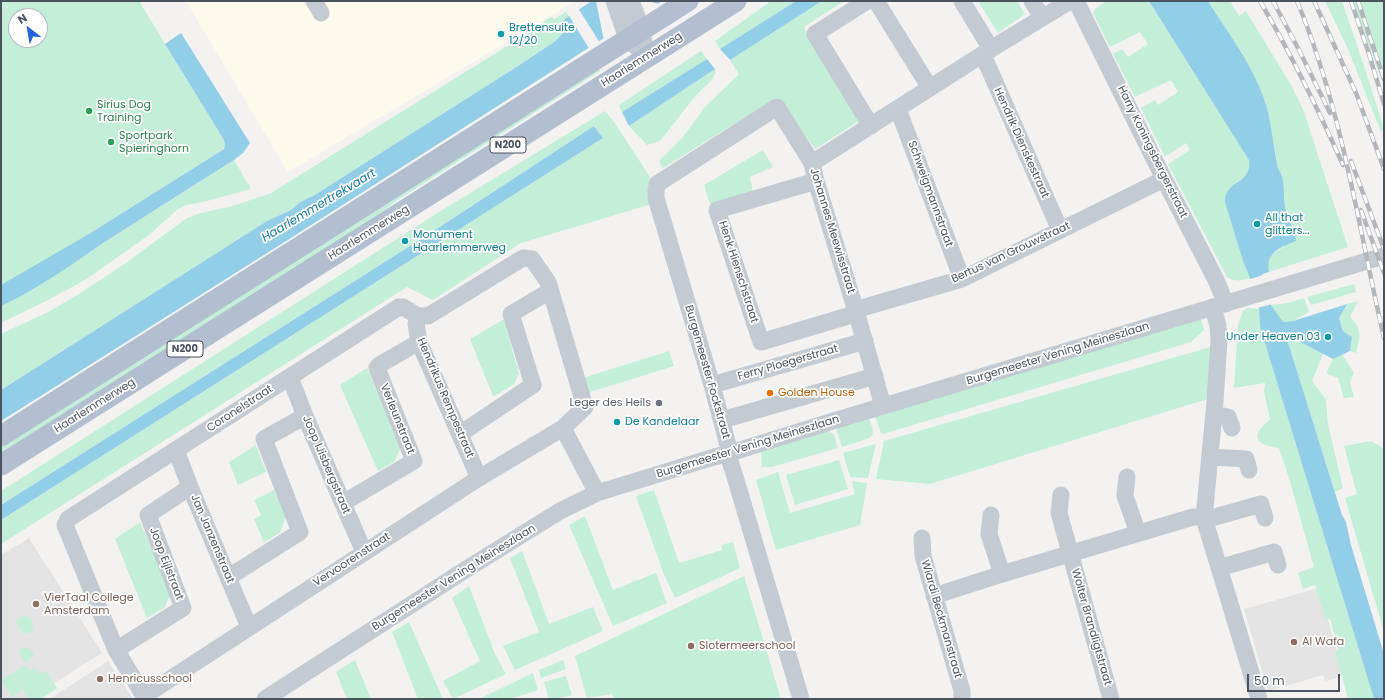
<!DOCTYPE html>
<style>
body{margin:0}
#map{position:relative;width:1385px;height:700px;overflow:hidden;background:#f3f2f1;font-family:Poppins,sans-serif}
canvas{display:block}
.frame{position:absolute;inset:0;border:2px solid #4a535e;pointer-events:none}
.north{position:absolute;left:8px;top:8px;width:40px;height:40px;box-sizing:border-box;background:#fff;border:1px solid #b7babf;border-radius:50%;rotate:329deg;font-size:11px;font-weight:700;line-height:16px;text-align:center;color:#4a535e}
.north::after{content:'';display:block;margin:auto;width:14px;height:18px;background:#2463db;clip-path:polygon(50% 0,100% 100%,50% 72%,0 100%)}
.scale{position:absolute;left:1247px;top:674px;width:93px;height:18px;box-sizing:border-box;border:2px solid #4a535e;border-top:0;padding-left:5px;font-size:12px;line-height:14px;white-space:nowrap;color:#4a535e;-webkit-text-stroke:3px #fff;paint-order:stroke}
</style>
<div id="map">
<canvas width="1385" height="700"></canvas>
<div class="frame"></div>
<div class="north">N</div>
<div class="scale">50 m</div>
</div>
<script>
const ctx = document.querySelector('canvas').getContext('2d');
ctx.lineJoin = 'round';
function fillPath(path, color) { ctx.fillStyle = color; ctx.fill(path, 'evenodd'); }
function stroke(path, color, width, dash) { ctx.strokeStyle = color; ctx.lineWidth = width; ctx.lineCap = dash ? 'butt' : 'round'; ctx.setLineDash(dash || []); ctx.stroke(path); }
function drawText(font, color, halo, rows, align = 'center') {
  ctx.font = font + ' Poppins,sans-serif'; ctx.lineWidth = 3.5; ctx.setLineDash([]); ctx.textBaseline = 'middle'; ctx.strokeStyle = halo; ctx.fillStyle = color; for (const [text, x, y, turn = 0] of rows) {
    ctx.save(); ctx.translate(x, y); ctx.rotate((+turn || 0) * Math.PI / 180); ctx.textAlign = isNaN(turn) ? turn : align; if (halo) ctx.strokeText(text, 0, 0); ctx.fillText(text, 0, 0); ctx.restore();
  }
}
const commercial = new Path2D(`
 M186 1H576L288 172Z`);
const education = new Path2D(`
 M29 538 102 653 29 699H1V555Z
 M1319 588 1344 676 1325 681 1323 675 1268 691 1244 609Z
 M108 661 133 699H52L51 698Z`);
const green = new Path2D(`
 M1 1H139L224 140 225 145 222 150 90 234 1 292ZM16 16H40V40H16Z
 M771 1H796L720 49 715 41Z
 M822 1H844L804 27 860 115 859 120 856 123 815 149 776 98 663 168 659 161 683 137 704 108 739 74 730 60Z
 M978 1H1017L1025 14 998 33Z
 M1106 1H1149L1248 156 1250 164 1249 172 1231 187 1225 198 1243 261 1250 278C1242 281 1234 282 1227 277L1168 164 1190 150 1186 143 1165 157 1141 108 1155 100 1158 105 1178 92 1171 80 1135 97 1113 54 1122 49 1128 57 1148 44 1140 32 1110 47 1093 13 1096 8Z
 M1208 1H1230L1239 16 1246 11 1291 85 1303 109 1348 247 1269 272C1264 250 1277 255 1286 244 1289 240 1292 234 1294 229 1291 224 1288 219 1286 212 1282 196 1287 183 1278 168L1266 105 1231 37Z
 M1325 1H1342L1364 66 1384 129 1381 132 1348 49Z
 M1352 1H1384V86Z
 M566 12 569 16 564 23 566 28 565 31 554 42 518 66 313 196 300 202 291 210 267 221 1 390V334L50 311 79 294 123 265 187 218 201 213 233 206 271 193 525 35 551 17 554 19Z
 M701 51 707 59 622 112 619 105Z
 M597 66 600 71 399 199 353 234 1 457V444Z
 M715 69 716 72 711 81 697 94 660 141 647 145 629 126Z
 M605 111 614 122 650 177 648 186 652 204 521 243 433 300 407 287 1 544V520L603 138 599 132 594 126 429 234 1 505V491L439 212Z
 M763 150 773 167 750 177 753 193 710 204 704 185Z
 M234 160 251 189 207 201 187 205 178 209 149 235 85 280 46 301 1 323V306L72 264 144 217Z
 M1354 284 1356 292 1311 305 1307 297Z
 M1304 298 1309 312 1293 321 1282 322 1271 305 1288 303Z
 M1358 301 1350 317C1363 330 1360 336 1356 353L1350 351 1352 337 1343 331 1339 318 1347 304Z
 M1248 308 1259 309 1260 327 1374 699H1348L1335 651 1339 650 1330 619 1326 620 1315 585 1303 589 1298 573 1314 567 1289 478 1279 448C1272 447 1251 444 1259 431 1261 427 1267 423 1270 419L1264 392 1265 383 1234 388 1238 325 1243 311Z
 M504 319 519 374 514 384 495 396H493L470 339Z
 M1201 319 1204 330 1191 342 883 434 881 433 875 416Z
 M1294 336 1298 341 1323 354 1312 381 1326 400 1328 425 1343 488 1335 492 1287 339Z
 M1214 346 1211 398 930 484 876 479 884 441Z
 M669 351 674 366 587 393 583 378Z
 M1342 354 1354 373 1350 382 1354 397 1344 398 1338 378 1326 373 1333 359Z
 M367 368 401 447 395 461 378 471 340 385Z
 M869 418C871 425 876 433 870 438L842 447 836 428Z
 M829 430 830 433H833L838 448 772 467H762L761 452Z
 M1371 441 1384 449V632L1345 498 1357 494 1344 446Z
 M876 444 868 478 850 477 843 453Z
 M256 445 266 472 238 485 229 462Z
 M839 460 848 489 795 505 786 475Z
 M778 472 790 513 855 494 852 481 867 483 860 525 776 550 756 480Z
 M274 490 286 515 280 533 264 542 254 519 261 515 254 500Z
 M654 490 679 563 722 550 721 545 733 542 740 568 675 598 663 572 636 496Z
 M585 516 613 590 656 573 667 603 613 626 569 525Z
 M140 522 171 593 165 607 147 618 115 539Z
 M522 551 549 624 593 607 603 631 515 670 503 646 539 632 510 558Z
 M744 576 781 699H614L612 694 587 698 575 656Z
 M469 586 495 654 506 674 453 699 443 681 480 661 452 598Z
 M22 616C31 615 34 621 33 629L29 634 23 633 16 621Z
 M409 622 443 699H418L392 632Z
 M26 647 29 648 34 654 33 656 27 662 24 661 19 652 21 649Z
 M355 660 371 699H347L336 672Z
 M563 660 566 669 541 678 539 670Z
 M26 665 30 671 35 668 39 674 46 671 57 688 41 699H29L12 674Z
 M11 673 22 690 12 697 1 680Z
 M533 673 538 690 511 699H479Z
 M566 676 572 695 558 699H549L544 682Z`);
const water = new Path2D(`
 M592 1H662L294 236 1 421V390L267 221 291 210 300 202 313 196 518 66 554 42 565 31 566 28 564 20 566 18Z
 M796 1H822L730 60 720 49Z
 M1149 1H1208C1228 33 1255 68 1266 105 1272 125 1273 147 1278 168 1287 182 1282 196 1286 211 1288 222 1296 230 1296 241 1281 247 1265 252 1269 272L1262 274 1271 305 1283 322 1293 321 1347 304 1339 318 1343 331 1352 337 1350 351 1333 359 1298 341 1295 336 1287 339 1342 515 1346 522 1351 545 1384 654V699H1374L1260 327 1259 308 1250 278 1243 261 1225 202C1224 180 1253 184 1249 160Z
 M181 33 250 143 243 153 234 160C191 187 148 214 105 242 72 264 38 289 1 306V285L89 234 224 149 225 145 224 140 165 44Z
 M707 59 715 69 629 126 622 112Z
 M594 126 603 138 1 520V505L429 234Z`);
const pier = new Path2D(`
 M596 1H647L659 4 604 41Z
 M578 8 600 43 590 50 568 14Z
 M1269 273 1264 275 1273 304 1257 308 1248 280Z`);
const minor = new Path2D(`
 M314 1 321 13
 M614 1 625 33 628 39 647 57
 M631 1 640 24 644 42
 M867 1 815 34 871 126
 M876 1 930 88
 M962 1 991 49
 M1032 1 1042 17
 M1076 1 1164 179 1216 280 1226 304
 M983 55 1060 230
 M898 109 962 279
 M812 163 991 49 1070 1
 M816 181 717 210 761 342 848 316 865 307 962 279 1164 179
 M1213 307 1218 326 1219 340 1215 402 1204 518 1259 699
 M418 316 416 324 419 342 479 478
 M290 377 305 416 364 552
 M712 385 865 341
 M1214 414 1228 417 1232 428
 M722 420 875 376
 M460 434 533 385 511 314 550 291
 M176 450 190 487 249 627
 M1210 457 1246 459 1249 470
 M1127 477 1125 496 1138 533
 M1061 495 1059 513 1111 699
 M343 503 414 461 377 368 379 365 419 342
 M991 515 989 534 1002 574
 M922 538 923 556 962 691V699
 M1219 568 1274 552 1278 565
 M229 577 300 532 264 439 305 416
 M934 596 1002 574 1193 517H1215L1261 504 1265 518
 M116 650 183 608 148 515 190 487
 M144 696 479 478 563 428
 M146 699 116 650 65 525 68 519 399 307H403L418 316H428L523 258 532 259 548 282 585 407 563 428 597 493
 M265 699 465 570 560 511 597 493 714 457 730 453 830 422 1384 256
 M801 699 736 480 729 458 730 453 712 385 656 198V191L657 184 777 107 812 163 816 181 856 311 883 406`);
const major = new Path2D(`
 M1 436 688 1
 M1 465 736 1`);
const rail = new Path2D(`
 M1260 1C1291 54 1318 109 1343 165
 M1273 1 1300 52 1330 113
 M1297 1C1342 109 1358 225 1384 338
 M1314 1 1356 93 1384 169
 M1351 1 1369 54 1384 104
 M1358 1 1384 79
 M1351 161 1384 249
 M1361 210 1384 273`);
const markers = [
 [501,34,4,"#0f9aa8"],
 [89,111,4,"#2e9e5b"],
 [111,142,4,"#2e9e5b"],
 [1257,224,4,"#0f9aa8"],
 [405,241,4,"#0f9aa8"],
 [1328,337,4,"#0f9aa8"],
 [770,393,4,"#e8710a"],
 [659,403,4,"#6b7280"],
 [617,422,4,"#0f9aa8"],
 [36,604,4,"#8d6e63"],
 [1294,642,4,"#8d6e63"],
 [691,646,4,"#8d6e63"],
 [100,679,4,"#8d6e63"]
];
const shields = [
 [508,145,36],
 [185,349,36]
];
const shieldNames = [
 ["N200",508,145],
 ["N200",185,349]
];
const cultureNames = [
 ["Brettensuite",509,28],
 ["12/20",509,41],
 ["All that",1265,218],
 ["glitters...",1265,231],
 ["Monument",413,235],
 ["Haarlemmerweg",413,248],
 ["Under Heaven 03",1320,337,"right"],
 ["De Kandelaar",625,422]
];
const streetNames = [
 ["Haarlemmerweg",642,60,-32],
 ["Hendrik Dienskestraat",1021,143,66],
 ["Harry Koningsbergerstraat",1152,152,64],
 ["Schweigmannstraat",930,194,70],
 ["Johannes Meewisstraat",832,231,73],
 ["Haarlemmerweg",369,233,-32],
 ["Bertus van Grouwstraat",1011,253,-25],
 ["Henk Hienschstraat",738,272,72],
 ["Burgemeester Vening Meineszlaan",1058,354,-17],
 ["Ferry Ploegerstraat",788,363,-16],
 ["Burgemeester Fockstraat",707,372,74],
 ["Hendrikus Rempestraat",445,398,67],
 ["Haarlemmerweg",95,406,-32],
 ["Coronelstraat",240,409,-33],
 ["Verleunstraat",397,419,68],
 ["Burgemeester Vening Meineszlaan",748,447,-17],
 ["Joop IJisbergstraat",326,465,67],
 ["Jan Janzenstraat",212,539,67],
 ["Vervoorenstraat",352,560,-33],
 ["Joop Eijlstraat",166,564,69],
 ["Burgemeester Vening Meineszlaan",454,578,-32],
 ["Wiardi Beckmanstraat",941,619,74],
 ["Wolter Brandligtstraat",1091,627,74]
];
const leisureNames = [
 ["Sirius Dog",97,105],
 ["Training",97,118],
 ["Sportpark",119,136],
 ["Spieringhorn",119,149]
];
const foodNames = [
 ["Golden House",778,393]
];
const worshipNames = [
 ["Leger des Heils",651,403]
];
const educationNames = [
 ["VierTaal College",44,598],
 ["Amsterdam",44,611],
 ["Al Wafa",1302,642],
 ["Slotermeerschool",699,646],
 ["Henricusschool",108,679]
];
const waterNames = [
 ["Haarlemmertrekvaart",319,206,-31]
];
fillPath(commercial, '#fcf9ed');
fillPath(education, '#e4e3e3');
fillPath(green, '#c3eed8');
fillPath(water, '#93cee8');
fillPath(pier, '#f3f2f1');
stroke(minor, '#c3cad2', 17);
stroke(major, '#b3bece', 21);
stroke(rail, '#b4b6bb', 4.5);
stroke(rail, '#fff', 3, [9]);
for (const [x, y, r, color] of markers) { const dot = new Path2D(); dot.arc(x, y, r, 0, 2 * Math.PI); ctx.fillStyle = color; ctx.fill(dot); stroke(dot, '#fff', 1.5); }
for (const [x, y, w] of shields) { const box = new Path2D(); box.roundRect(x - w / 2, y - 8, w, 16, 3); ctx.fillStyle = '#fff'; ctx.fill(box); stroke(box, '#4a535e', 1); }
drawText('bold 10px', '#4a535e', null, shieldNames);
drawText('11px', '#0d838f', '#fff', cultureNames, 'left');
drawText('11px', '#4a535e', '#fff', streetNames);
drawText('11px', '#27864d', '#fff', leisureNames, 'left');
drawText('11px', '#c56008', '#fff', foodNames, 'left');
drawText('11px', '#5b616d', '#fff', worshipNames, 'right');
drawText('11px', '#785e54', '#fff', educationNames, 'left');
drawText('italic 12px', '#157aa6', '#fff', waterNames);
</script>
